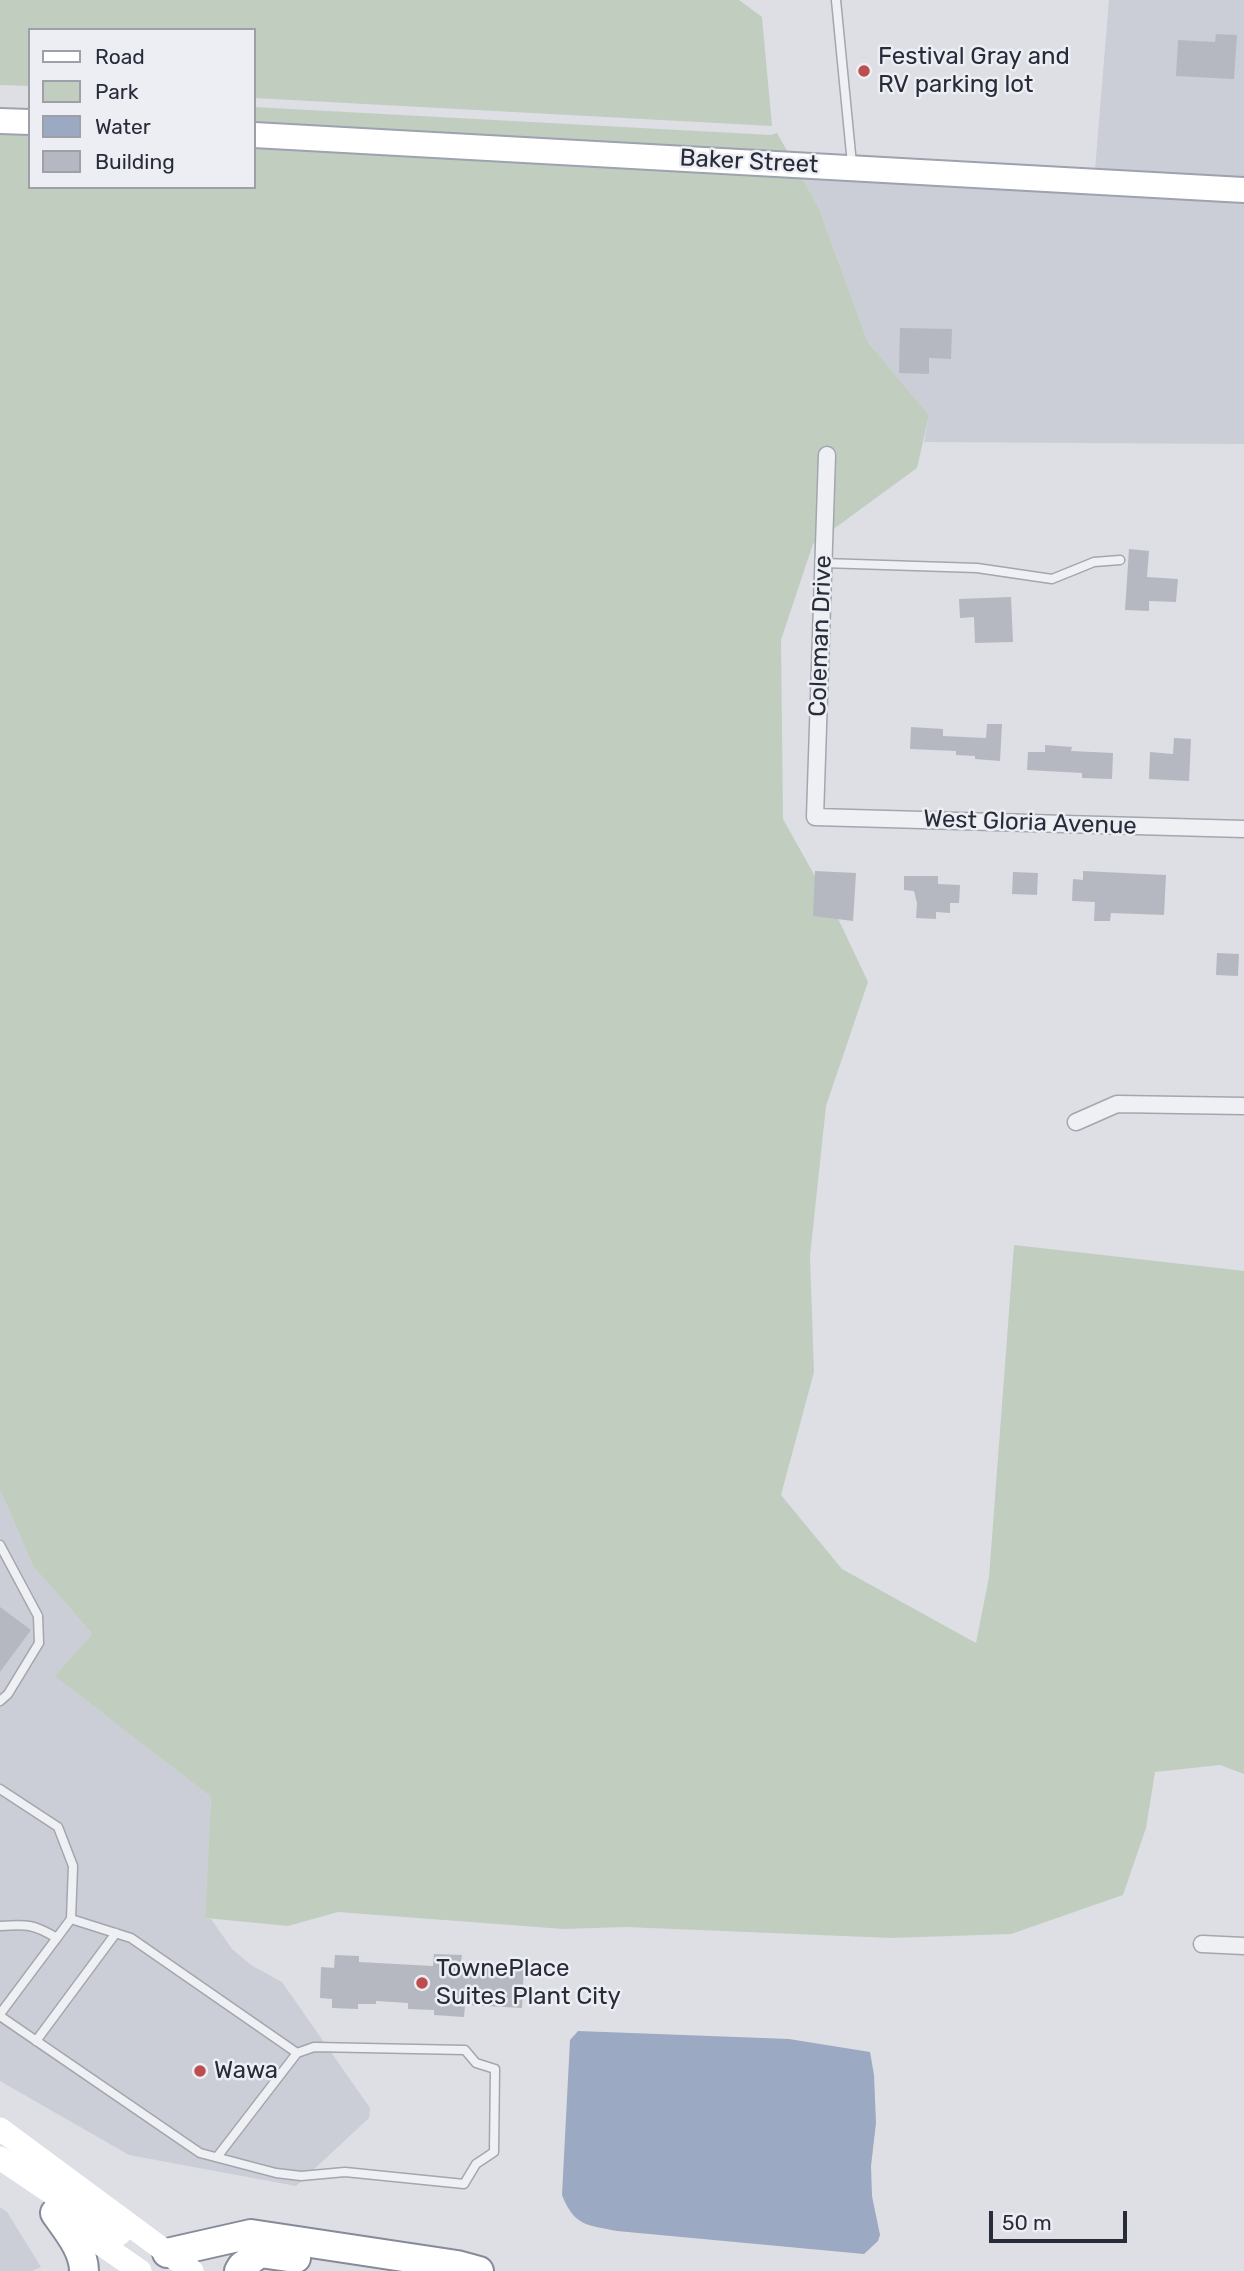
<!DOCTYPE html>
<style>
body{margin:0}
#map{position:relative;width:1244px;height:2271px;overflow:hidden;background:#dddfe5;font-family:Rubik,sans-serif}
canvas{display:block}
.legend{position:absolute;left:28px;top:28px;width:228px;height:161px;box-sizing:border-box;background:#eceef3;border:2px solid #9ea0a9;margin:0;padding:9px 12px;list-style:none;font-size:21px;color:#282c3a}
.legend li{display:flex;align-items:center;gap:14px;height:35px}
.legend b{width:35px;border:2px solid #9ea0a9}
.scale{position:absolute;left:989px;top:2211px;width:138px;height:32px;box-sizing:border-box;border:4px solid #282c3a;border-top:0;padding-left:9px;font-size:21px;line-height:24px;white-space:nowrap;color:#282c3a;-webkit-text-stroke:5px #eceef3;paint-order:stroke}
</style>
<div id="map">
<canvas width="1244" height="2271"></canvas>
<ul class="legend">
<li><b style="height:9px;background:#fff"></b>Road</li>
<li><b style="height:19px;background:#c1cebf"></b>Park</li>
<li><b style="height:19px;background:#9ba9c2"></b>Water</li>
<li><b style="height:19px;background:#b5b8c1"></b>Building</li>
</ul>
<div class="scale">50 m</div>
</div>
<script>
const ctx = document.querySelector('canvas').getContext('2d');
ctx.lineJoin = 'round';
function fillPath(path, color) { ctx.fillStyle = color; ctx.fill(path, 'evenodd'); }
function stroke(path, color, width, dash) { ctx.strokeStyle = color; ctx.lineWidth = width; ctx.lineCap = dash ? 'butt' : 'round'; ctx.setLineDash(dash || []); ctx.stroke(path); }
function drawText(font, color, halo, rows, align = 'center') {
  ctx.font = font + ' Rubik,sans-serif'; ctx.lineWidth = 5; ctx.setLineDash([]); ctx.textBaseline = 'middle'; ctx.strokeStyle = halo; ctx.fillStyle = color; for (const [text, x, y, turn = 0] of rows) {
    ctx.save(); ctx.translate(x, y); ctx.rotate((+turn || 0) * Math.PI / 180); ctx.textAlign = isNaN(turn) ? turn : align; if (halo) ctx.strokeText(text, 0, 0); ctx.fillText(text, 0, 0); ctx.restore();
  }
}
const built = new Path2D(`
 M1109 0H1244V179L1095 170Z
 M801 176 1244 200V444L924 442 929 415 868 342 818 206Z
 M0 1490 33 1566 92 1634 56 1676 211 1797 205 1918 211 1919 232 1949 251 1965 282 1982 370 2108 369 2118 296 2186 129 2155 0 2081Z
 M0 2207 7 2212 41 2267 32 2271H0Z`);
const green = new Path2D(`
 M0 0H739L762 17 772 126 254 98V30H30V86L0 85Z
 M254 107 771 135 777 133 789 154 254 124Z
 M0 131 30 133V187H254V145L801 176 818 206 868 342 929 415 917 468 813 544 781 640 783 819 834 910 868 982 826 1106 810 1256 814 1372 781 1495 842 1569 976 1643 989 1577 1014 1245 1244 1271V1774L1220 1765 1155 1772 1146 1828 1123 1895 1011 1934 891 1938 626 1927 563 1929 338 1912 288 1926 205 1918 211 1797 55 1676 92 1634 33 1566 0 1490Z`);
const water = new Path2D(`
 M578 2031 789 2039 870 2052 874 2075 876 2123 871 2166 872 2196 880 2235 878 2241 864 2254 617 2231C587 2225 574 2226 562 2195L570 2040Z`);
const building = new Path2D(`
 M1216 34 1237 35 1234 79 1176 76 1178 40 1215 42Z
 M900 328 952 329 951 359 929 358V374L899 373Z
 M1129 549 1149 551 1147 577 1178 579 1176 602 1149 601V611L1125 610Z
 M1011 597 1013 642 975 643 974 617 960 618 959 599Z
 M987 724H1002L1000 761 975 759V756L956 755V751L910 749 911 727 943 729V736L986 738Z
 M1174 738 1191 739 1189 781 1149 779 1150 752 1173 754Z
 M1045 745 1072 747 1071 751 1113 753 1112 779 1082 778V773L1027 770 1028 752H1045Z
 M815 871 856 873 853 921 813 916Z
 M1083 871 1166 875 1164 915 1111 913 1110 921H1094L1095 902 1072 901 1073 879 1083 880Z
 M1013 872 1038 873 1037 895 1012 894Z
 M904 876H938V884L960 885 959 903H950V913L936 912V919L916 918 917 903 914 891 904 890Z
 M1217 953 1239 954 1238 976 1216 975Z
 M0 1607 31 1630 0 1672Z
 M434 1954 462 1955 461 1962 524 1965 522 2008 465 2005 464 2017 434 2015V2010L408 2009V2003L376 2001V2004H358V2009L332 2008V1999L320 1998 321 1967 334 1968 335 1955 359 1956V1962L433 1966Z`);
const lane = new Path2D(`
 M836 0 852 164
 M823 563 977 568 1052 579 1094 562 1120 560
 M0 1545 38 1616 39 1643 8 1694 0 1701
 M0 1789 58 1827 73 1866 71 1919 0 2014
 M71 1919 131 1938 297 2053
 M0 1926C27 1924 33 1924 57 1938
 M0 2016 200 2153 276 2173 301 2176 345 2172 464 2184 476 2164 494 2152 495 2069 476 2063 465 2050 314 2047 297 2053 217 2157
 M36 2041 116 1933`);
const street = new Path2D(`
 M827 455 815 817 1244 829
 M1076 1122 1117 1104 1244 1106
 M1202 1944 1244 1946`);
const secondary = new Path2D(`
 M0 2129 192 2271
 M0 2158 111 2233 119 2234 122 2231V2224L110 2210
 M85 2233 140 2271`);
const primary = new Path2D(`
 M0 121 30 122
 M254 135 1244 190`);
const highway = new Path2D(`
 M55 2213C67 2230 84 2250 84 2271
 M167 2253 251 2234 457 2265 479 2271
 M239 2271 242 2266 260 2253 296 2258`);
const markers = [
 [864,71,7,"#be4d4f"],
 [422,1983,7,"#be4d4f"],
 [200,2071,7,"#be4d4f"]
];
const poiNames = [
 ["Festival Gray and",878,57],
 ["RV parking lot",878,85],
 ["TownePlace",436,1969],
 ["Suites Plant City",436,1997],
 ["Wawa",214,2071]
];
const streetNames = [
 ["Baker Street",749,162,3],
 ["Coleman Drive",821,636,-88],
 ["West Gloria Avenue",1030,823,2]
];
fillPath(built, '#cbced6');
fillPath(green, '#c1cebf');
fillPath(water, '#9ba9c2');
fillPath(building, '#b5b8c1');
stroke(lane, '#a3a6ae', 11);
stroke(street, '#a3a6ae', 19);
stroke(primary, '#9da2af', 28);
stroke(highway, '#868b9a', 32);
stroke(lane, '#eff0f4', 8);
stroke(street, '#eff0f4', 16);
stroke(secondary, '#fff', 23);
stroke(primary, '#fff', 24);
stroke(highway, '#fff', 28);
for (const [x, y, r, color] of markers) { const dot = new Path2D(); dot.arc(x, y, r, 0, 2 * Math.PI); ctx.fillStyle = color; ctx.fill(dot); stroke(dot, '#eceef3', 2.5); }
drawText('24px', '#282c3a', '#eceef3', poiNames, 'left');
drawText('24px', '#282c3a', '#eceef3', streetNames);
</script>
